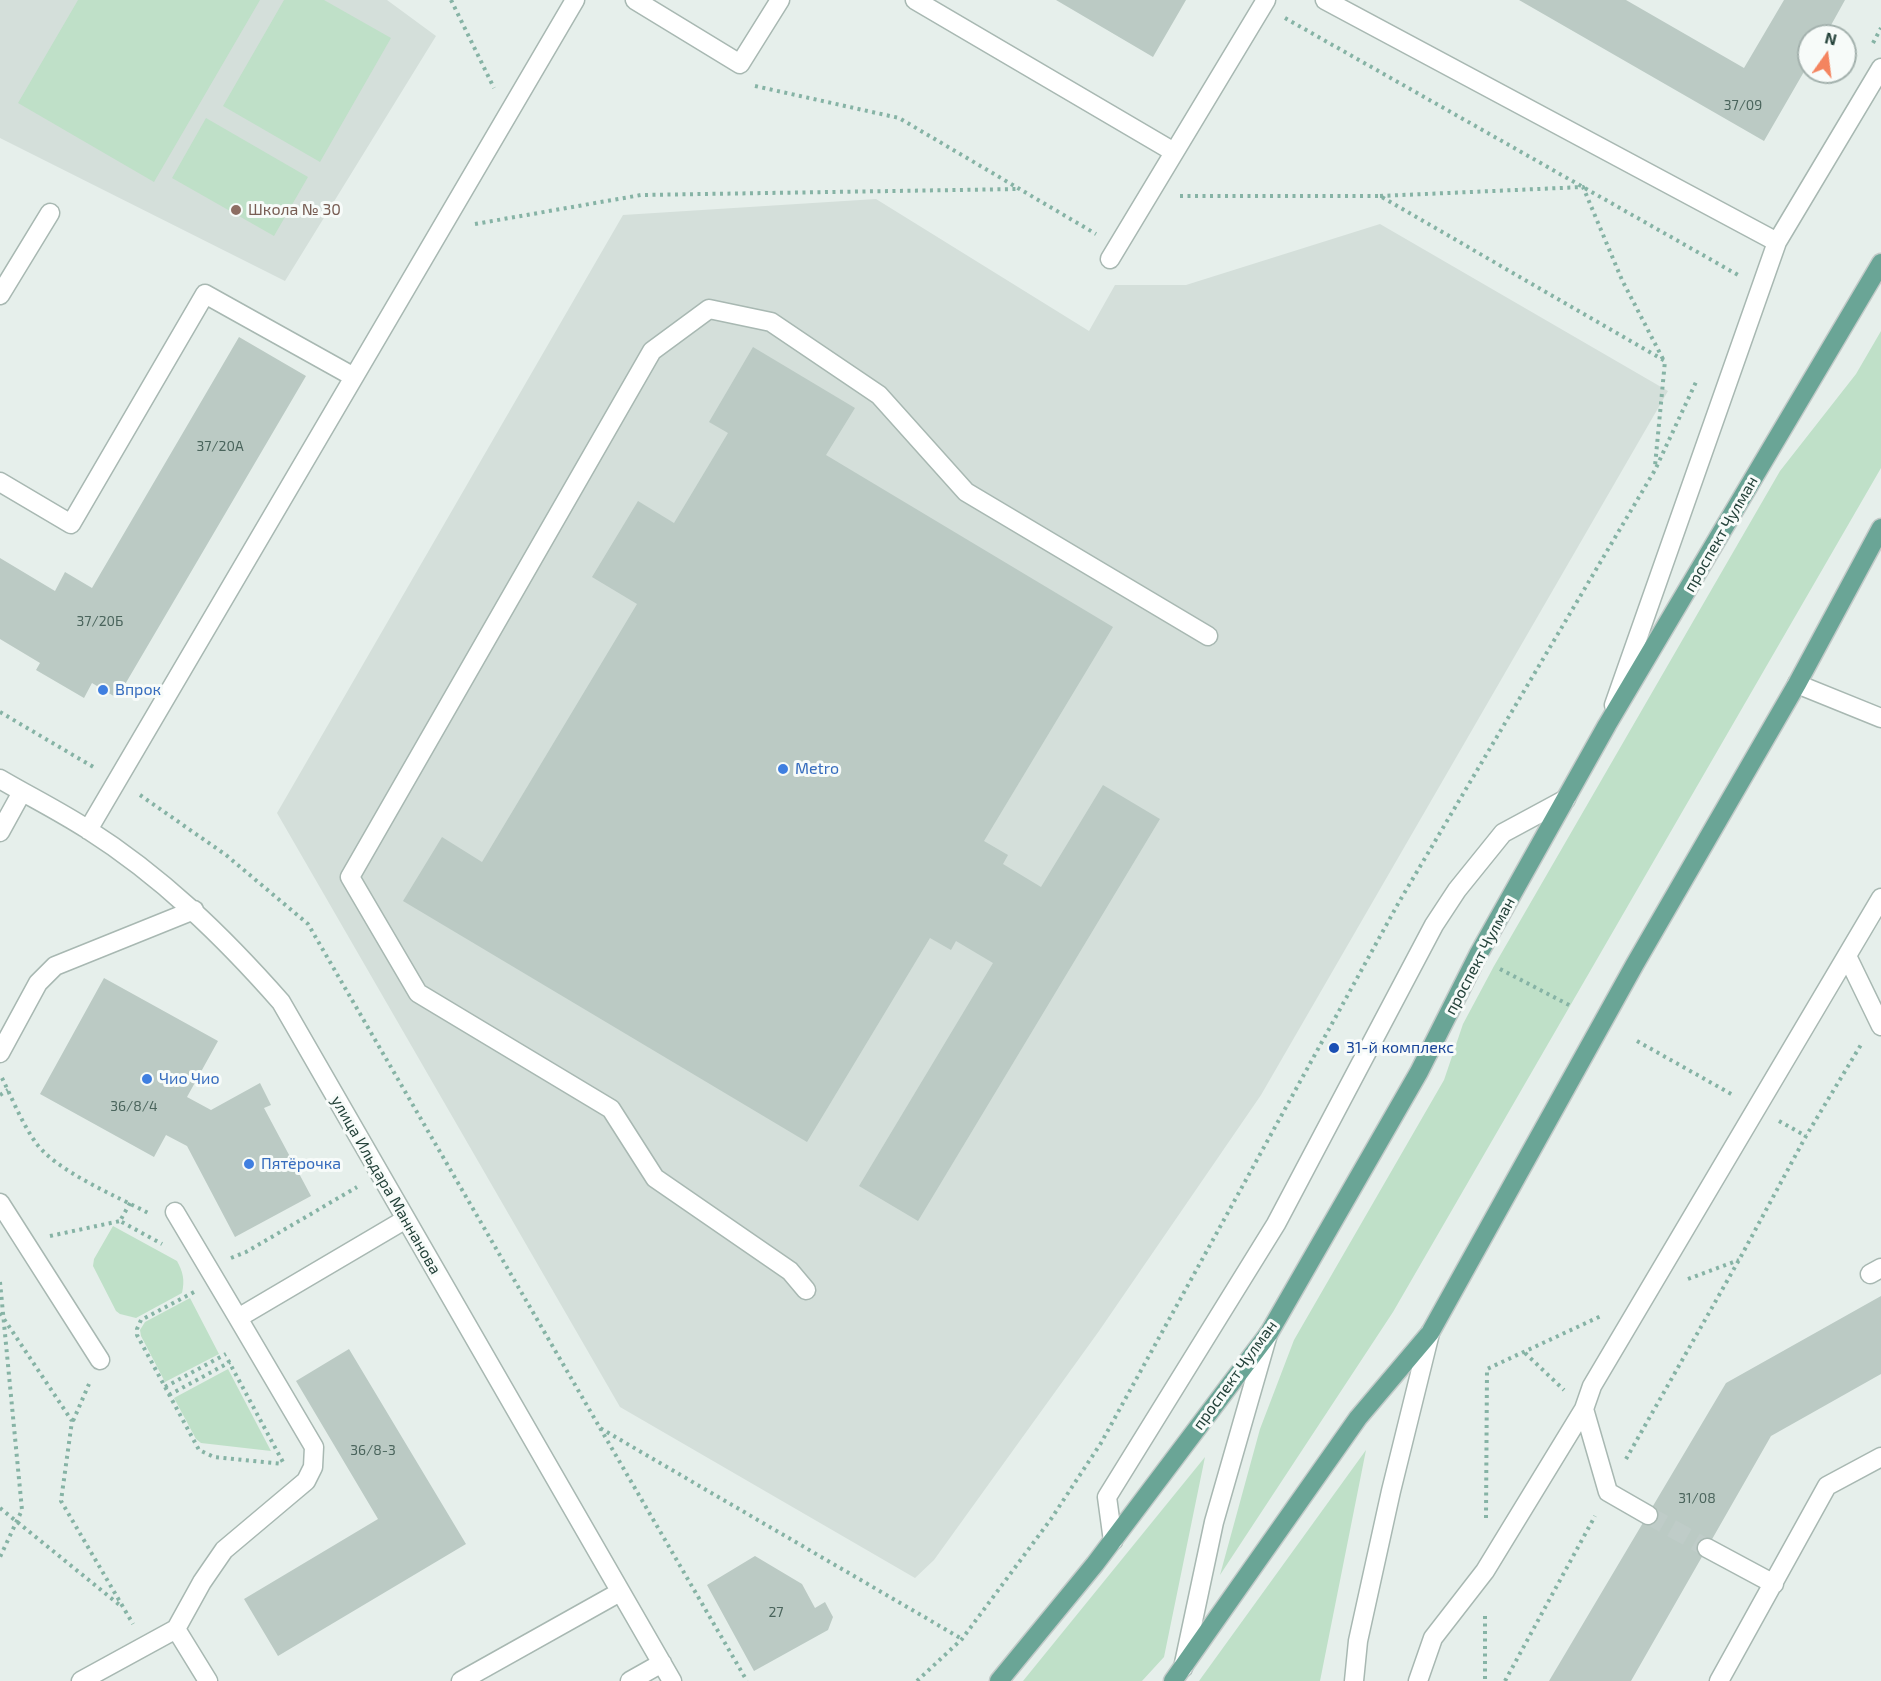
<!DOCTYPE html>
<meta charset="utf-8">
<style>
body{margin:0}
#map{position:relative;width:1881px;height:1681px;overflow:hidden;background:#e6efeb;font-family:"Exo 2",sans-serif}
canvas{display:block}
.north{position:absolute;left:1797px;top:24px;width:60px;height:60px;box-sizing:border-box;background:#f7fbf9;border:2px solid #a3b1ad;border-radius:50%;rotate:14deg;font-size:16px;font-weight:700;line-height:24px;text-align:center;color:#24423a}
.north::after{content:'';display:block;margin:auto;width:21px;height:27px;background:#f4845f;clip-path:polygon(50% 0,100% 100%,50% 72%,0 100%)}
</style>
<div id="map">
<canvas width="1881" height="1681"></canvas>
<div class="north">N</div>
</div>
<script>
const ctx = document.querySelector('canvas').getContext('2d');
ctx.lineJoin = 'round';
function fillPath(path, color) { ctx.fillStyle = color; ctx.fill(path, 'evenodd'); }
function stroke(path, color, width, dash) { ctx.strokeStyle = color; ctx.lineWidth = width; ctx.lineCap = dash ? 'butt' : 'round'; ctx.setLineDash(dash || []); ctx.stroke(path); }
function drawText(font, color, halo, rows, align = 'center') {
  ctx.font = font + ' "Exo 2",sans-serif'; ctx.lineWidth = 6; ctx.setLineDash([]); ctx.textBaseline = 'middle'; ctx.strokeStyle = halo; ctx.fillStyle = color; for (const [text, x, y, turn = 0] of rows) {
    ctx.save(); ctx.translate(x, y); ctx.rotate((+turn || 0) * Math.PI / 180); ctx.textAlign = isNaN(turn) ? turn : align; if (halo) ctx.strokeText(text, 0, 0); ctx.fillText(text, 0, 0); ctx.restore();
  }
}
const built = new Path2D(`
 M0 0H387L436 36 285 281 0 138Z
 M876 199 1089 331 1115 285H1186L1380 224 1668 391 1261 1095 1099 1331 934 1560 915 1578 620 1407 277 813 623 215Z`);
const green = new Path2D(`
 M78 0H260L154 182 18 103Z
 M284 0H324L391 38 320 162 223 106Z
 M206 118 308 177 274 236 172 178Z
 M1881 331V468L1393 1312 1220 1575 1260 1429 1294 1340 1444 1080 1463 1024 1494 966 1780 471 1856 374Z
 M113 1226 177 1261C183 1272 185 1280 182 1293L136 1318 120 1314 116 1311 93 1266 94 1259Z
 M190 1298 219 1354 165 1382 141 1336 140 1330 145 1322Z
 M228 1369 271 1451 201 1443 196 1439 174 1398Z
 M1366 1450 1320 1681H1199Z
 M1205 1457 1164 1657 1142 1681H1023Z`);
const building = new Path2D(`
 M1056 0H1186L1153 57Z
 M1519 0H1626L1744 68 1784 0H1845L1825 36H1809V63L1764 141Z
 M239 337 306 376 117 698 92 683 84 698 36 670 40 663 0 639V558L55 591 65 572 92 588Z
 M753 347 855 408 826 455 1113 627 984 841 1008 855 1003 864 1041 887 1103 785 1160 819 918 1221 859 1186 993 963 956 941 951 950 930 938 807 1142 403 901 442 837 482 862 637 604 592 577 638 501 674 523 728 433 709 422Z
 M104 978 218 1041 187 1097 211 1110 260 1083 271 1105 264 1108 311 1196 235 1237 187 1146 166 1135 154 1157 40 1094Z
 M1881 1296V1374L1771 1436 1631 1681H1549L1726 1383Z
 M349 1349 466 1544 278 1656 244 1599 378 1519 296 1381Z
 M755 1556 802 1584 815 1608 825 1602 833 1617 828 1630 754 1671 707 1585Z`);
const minorTunnel = new Path2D(`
 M1648 1515 1707 1548`);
const path = new Path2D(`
 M451 0 494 88
 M1285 18 1738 275
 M1873 43 1881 28
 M755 86 899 118 1096 234
 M1180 196H1380L1665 361 1655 466
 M1380 196 1583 187 1622 280 1664 361
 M475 224 641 195 1019 189
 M0 712 95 768
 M140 795 226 855 308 924 600 1428 962 1639
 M1500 969 1571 1006
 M1637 1041 1733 1095
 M2 1078C12 1098 21 1121 34 1140 54 1171 117 1196 150 1214
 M0 1095 8 1090
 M1779 1121 1806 1136
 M130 1203 120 1221 162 1244
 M50 1236 120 1221
 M231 1258 246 1252 357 1187
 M1688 1279 1739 1260
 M0 1282 22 1510 0 1557
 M194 1292 141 1320 137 1329V1335L199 1450 214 1457 283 1464
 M0 1313 72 1421 61 1501 133 1624
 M1525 1353 1564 1390
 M228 1360 284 1464
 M165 1387 226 1354
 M169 1395 230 1362
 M73 1421 89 1384
 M600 1428 747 1681
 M1626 1459 1739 1260 1806 1136 1862 1043
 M0 1508 122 1607
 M1486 1518 1487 1369 1601 1316
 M1485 1616V1681
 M917 1681 962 1639 1051 1519 1101 1443 1399 902 1655 470 1696 382
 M1505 1681 1595 1516`);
const minor = new Path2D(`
 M635 0 740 64 780 0
 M915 0 1174 152
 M1325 0 1777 242
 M1110 259 1266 0
 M0 295 50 213
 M0 482 71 524 205 294 354 377 575 0
 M1797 684 1881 718
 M1614 705 1777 242 1881 68
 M0 779C29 796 59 811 87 829 161 876 223 936 281 1002L672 1681
 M88 830 354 377
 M0 832 22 792
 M1847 956 1881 1026
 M0 1053 38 983 55 966 194 910
 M0 1203 100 1360
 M175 1212 238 1318
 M1870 1274 1881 1268
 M806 1290 790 1271 655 1178 611 1109 418 993 350 877 652 351 709 309 771 322 879 395 966 492 1208 636
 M1584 1409 1608 1492 1648 1515
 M1113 1541 1107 1497 1276 1224 1434 925 1457 890 1503 833 1566 799
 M1707 1548 1774 1584
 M176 1629 202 1582 224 1550 306 1481 313 1467 314 1447 238 1318 406 1219
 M1183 1668 1214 1522 1268 1334
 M81 1681 176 1629 208 1681
 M461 1681 620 1592
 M630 1681 662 1663
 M1354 1681 1358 1641 1391 1491 1430 1333
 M1418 1681 1433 1638 1485 1571 1584 1409 1592 1386 1881 898
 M1719 1681 1827 1486 1881 1457`);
const major = new Path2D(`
 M999 1681 1095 1564 1269 1333 1419 1072 1478 955 1607 725 1881 263
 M1173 1681 1358 1418 1430 1333 1635 964 1797 684 1881 528`);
const markers = [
 [236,210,6,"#8d6e63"],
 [103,690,6,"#3f7fe0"],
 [783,769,6,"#3f7fe0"],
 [1334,1048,6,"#1a4fb4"],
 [147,1079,6,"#3f7fe0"],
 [249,1164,6,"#3f7fe0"]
];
const numberNames = [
 ["37/09",1743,105],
 ["37/20А",220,446],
 ["37/20Б",100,621],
 ["36/8/4",134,1106],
 ["36/8-3",373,1450],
 ["31/08",1697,1498],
 ["27",776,1612]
];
const educationNames = [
 ["Школа № 30",248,210]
];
const streetNames = [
 ["проспект Чулман",1721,534,-60],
 ["проспект Чулман",1480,956,-62],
 ["улица Ильдара Маннанова",386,1185,60],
 ["проспект Чулман",1235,1375,-54]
];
const shopNames = [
 ["Впрок",115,690],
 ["Metro",795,769],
 ["Чио Чио",159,1079],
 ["Пятёрочка",261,1164]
];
const transitNames = [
 ["31-й комплекс",1346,1048]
];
fillPath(built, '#d4dfda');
fillPath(green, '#bfe0c8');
fillPath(building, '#bbcac4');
stroke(minorTunnel, '#bfccc8', 18, [18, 9]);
stroke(minor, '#a8b8b2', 21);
stroke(major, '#c2cac8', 21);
stroke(path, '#86b3a5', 4, [3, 4.5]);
stroke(minor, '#fff', 18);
stroke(major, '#6aa596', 18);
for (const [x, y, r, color] of markers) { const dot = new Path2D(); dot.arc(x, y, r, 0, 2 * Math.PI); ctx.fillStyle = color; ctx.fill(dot); stroke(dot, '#f7fbf9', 2); }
drawText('14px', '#4a645c', null, numberNames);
drawText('16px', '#785e54', '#f7fbf9', educationNames, 'left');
drawText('16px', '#24423a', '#f7fbf9', streetNames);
drawText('16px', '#366cbe', '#f7fbf9', shopNames, 'left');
drawText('16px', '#164399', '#f7fbf9', transitNames, 'left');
</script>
